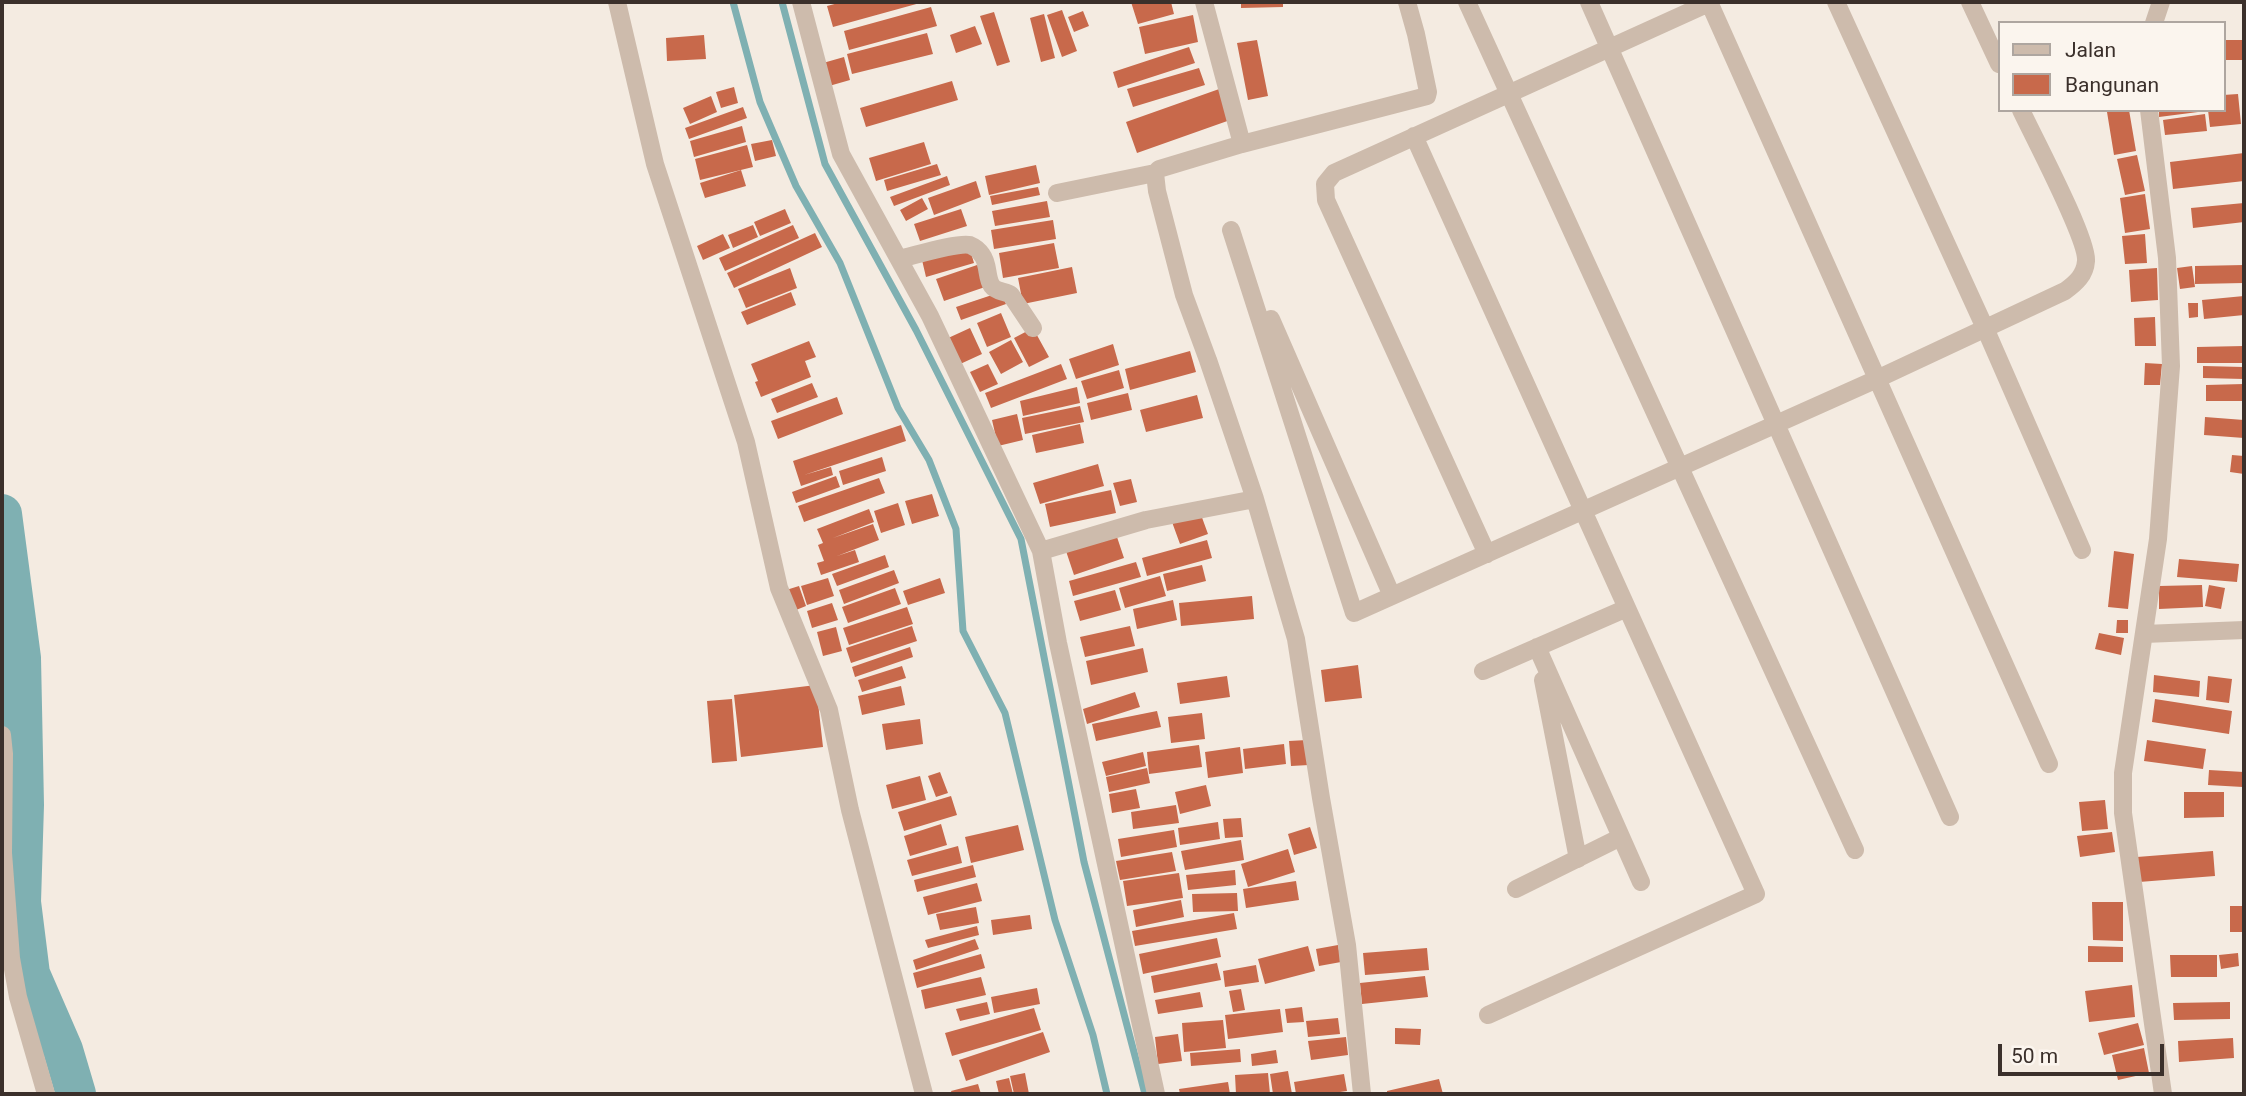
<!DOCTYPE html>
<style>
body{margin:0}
#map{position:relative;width:2246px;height:1096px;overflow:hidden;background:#f4ebe1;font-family:Roboto,sans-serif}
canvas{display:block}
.frame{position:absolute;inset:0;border:4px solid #3b302b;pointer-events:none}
.legend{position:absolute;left:1998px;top:21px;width:228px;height:91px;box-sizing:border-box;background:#fbf5ee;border:2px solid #aea6a0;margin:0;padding:9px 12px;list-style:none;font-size:21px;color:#3b302b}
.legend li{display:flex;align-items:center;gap:14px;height:35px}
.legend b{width:35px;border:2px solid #aea6a0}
.scale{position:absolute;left:1998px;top:1044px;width:166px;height:32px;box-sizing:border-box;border:4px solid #3b302b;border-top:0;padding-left:9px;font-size:21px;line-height:24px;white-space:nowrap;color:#3b302b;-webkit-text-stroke:5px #fbf5ee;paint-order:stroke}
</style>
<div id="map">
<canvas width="2246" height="1096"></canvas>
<div class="frame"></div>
<ul class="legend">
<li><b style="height:9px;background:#cdbbac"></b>Jalan</li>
<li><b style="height:19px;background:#c8694b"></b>Bangunan</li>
</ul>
<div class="scale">50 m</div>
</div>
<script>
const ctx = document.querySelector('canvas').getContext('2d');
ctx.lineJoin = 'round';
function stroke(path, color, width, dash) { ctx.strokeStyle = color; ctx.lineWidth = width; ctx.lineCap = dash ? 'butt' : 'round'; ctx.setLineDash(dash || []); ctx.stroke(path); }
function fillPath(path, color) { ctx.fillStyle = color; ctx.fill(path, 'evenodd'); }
const stream = new Path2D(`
 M733 2 760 102 796 186 840 263 898 408 929 460 956 529 963 631 1005 713 1055 920 1093 1035 1107 1094
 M782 2 825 164 916 330 1021 539 1084 862 1145 1094`);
const river = new Path2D(`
 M2 514 21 658 24 805 21 902 30 974 63 1050 76 1094`);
const building = new Path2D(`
 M842 2H920V3L833 27 827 6Z
 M1131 2H1171L1174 14 1138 24Z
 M1241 2H1283V7L1241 8Z
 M931 7 937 26 849 50 844 31Z
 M1062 10 1077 51 1062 57 1047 15Z
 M1083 11 1089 26 1074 32 1068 17Z
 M994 12 1010 62 997 66 980 16Z
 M1044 14 1055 58 1041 62 1030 18Z
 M1193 15 1198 42 1145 54 1139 27Z
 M975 26 982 44 956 53 950 35Z
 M927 33 933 54 852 74 847 54Z
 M704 35 706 59 667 61 666 38Z
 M1257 40 1268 96 1248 100 1237 43Z
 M2224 40H2244V60H2224Z
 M1189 47 1195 63 1118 88 1113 72Z
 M844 57 850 80 829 86 823 63Z
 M1199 68 1205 85 1133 107 1127 89Z
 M952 81 958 100 866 127 860 108Z
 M734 87 738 103 721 108 716 92Z
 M1222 88 1233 119 1137 153 1126 122Z
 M2238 94 2241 124 2210 127 2208 110H2223V95Z
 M711 96 717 112 690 124 683 108Z
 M743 107 747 118 689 139 685 128Z
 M2117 110H2129L2136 151 2114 155 2107 112Z
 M2159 110H2198V112L2159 117Z
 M2205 114 2207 131 2165 135 2163 120Z
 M742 126 746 142 694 157 690 141Z
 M772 140 776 156 755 161 751 144Z
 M924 142 931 164 876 181 869 158Z
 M747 145 753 167 700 180 695 159Z
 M2244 153V181L2173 189 2170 162Z
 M2137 155 2145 191 2125 195 2117 159Z
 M937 164 941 175 887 191 884 180Z
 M1036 165 1040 183 989 195 985 176Z
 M741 170 746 186 705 198 700 183Z
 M947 176 950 185 894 206 890 197Z
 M976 181 981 197 934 215 928 198Z
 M1038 187 1040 195 992 205 990 196Z
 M2145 194 2150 229 2125 233 2120 198Z
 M922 198 928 209 906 221 900 210Z
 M1047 201 1050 217 995 226 992 211Z
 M2244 203V222L2193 228 2191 208Z
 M785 209 791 223 760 236 754 222Z
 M961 209 967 226 920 241 914 224Z
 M1053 220 1056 239 994 249 991 230Z
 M753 225 758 237 733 248 728 235Z
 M793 225 799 238 725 271 719 258Z
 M815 233 822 247 734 288 727 273Z
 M723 234 730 248 703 260 697 246Z
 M2145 234 2147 263 2125 264 2122 236Z
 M1054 243 1059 268 1003 278 999 253Z
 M969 246 974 263 926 277 922 260Z
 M980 264 988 286 944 301 936 279Z
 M2244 265V283L2195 284V266Z
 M2192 266 2195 287 2180 289 2177 268Z
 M1072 267 1077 293 1023 304 1018 278Z
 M790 268 797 288 746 308 738 289Z
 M2157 268 2158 300 2131 302 2129 270Z
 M791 292 796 305 747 325 741 312Z
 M1001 292 1006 304 961 320 956 307Z
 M2244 296V315L2204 319 2202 300Z
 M2188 303H2198V317L2189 318Z
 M1001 313 1011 337 987 347 977 323Z
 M2155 317 2156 346H2135L2134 318Z
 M970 328 982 354 958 365 946 339Z
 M1033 328 1049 357 1029 367 1014 338Z
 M1011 340 1023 362 1001 374 989 352Z
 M809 341 816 357 805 361 811 377 761 397 755 382 758 381 751 364Z
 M1113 344 1119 365 1076 379 1069 359Z
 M2244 346V363H2197V347Z
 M1190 351 1196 372 1130 390 1125 369Z
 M2145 363 2162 364 2160 385H2144Z
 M988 364 998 384 980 392 970 372Z
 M1061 364 1067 379 991 408 985 393Z
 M2203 366 2244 367V379L2203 378Z
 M1119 370 1124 388 1087 399 1081 381Z
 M812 383 818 397 777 413 771 399Z
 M2244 384V401H2206V385Z
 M1077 387 1080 403 1023 416 1020 401Z
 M1128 393 1132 410 1091 420 1087 403Z
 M1197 395 1203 418 1146 432 1140 410Z
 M837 397 843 414 778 439 771 421Z
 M1080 406 1084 422 1025 434 1022 418Z
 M1017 414 1023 440 998 446 992 420Z
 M2205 417 2244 420V438L2204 435Z
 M1080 424 1084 443 1036 453 1032 435Z
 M901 425 906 441 804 475 831 467 833 475 801 486 793 461Z
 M2232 455 2244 456V474L2230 472Z
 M882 457 886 471 843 485 839 471Z
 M1098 464 1104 486 1040 504 1033 483Z
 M836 476 840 487 796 503 792 492Z
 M879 478 885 493 804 522 798 506Z
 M1131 479 1137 502 1120 506 1113 483Z
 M1111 490 1116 513 1050 527 1045 504Z
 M932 494 939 516 912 524 905 501Z
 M898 503 905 525 881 533 874 511Z
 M869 509 874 522 833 538 873 524 879 540 837 556 855 550 859 562 821 575 817 563 824 561 818 545 823 543 817 529Z
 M1200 512 1208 534 1180 544 1172 522Z
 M1115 531 1124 558 1074 575 1065 548Z
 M1207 540 1212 558 1147 576 1142 558Z
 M2114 551 2134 554 2128 609 2108 607Z
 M885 555 889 567 837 586 832 574Z
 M2179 559 2239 564 2237 582 2177 577Z
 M1136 562 1141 577 1073 596 1069 581Z
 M1202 565 1206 581 1167 591 1163 574Z
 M894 570 899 583 844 604 839 590Z
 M1160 576 1166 596 1125 608 1119 588Z
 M828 578 834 596 807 605 801 586Z
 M940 578 945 593 908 605 903 591Z
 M2202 585 2203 607 2159 609V586Z
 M2209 585 2225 588 2221 609 2205 606Z
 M799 586 806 606 791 612 783 591Z
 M895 588 901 604 848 623 842 607Z
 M1115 590 1121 610 1080 621 1074 601Z
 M1252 596 1254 619 1181 626 1179 603Z
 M1173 600 1177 620 1137 629 1133 609Z
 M832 603 838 620 812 628 807 611Z
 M907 607 913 624 849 645 843 628Z
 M2117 620H2128V633H2116Z
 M912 626 917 641 851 663 846 648Z
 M1130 626 1135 646 1085 657 1080 637Z
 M836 627 842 651 823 656 817 632Z
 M2099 633 2124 638 2121 655 2095 649Z
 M910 647 913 657 855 677 852 667Z
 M1143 648 1148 672 1091 685 1086 661Z
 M1358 665 1362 698 1325 702 1321 670Z
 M902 666 906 678 862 692 858 680Z
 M2154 675 2200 681 2199 697 2153 692Z
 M1227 676 1230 697 1180 704 1177 683Z
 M2208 676 2232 679 2229 703 2206 700Z
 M816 685 823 747 741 757 734 695Z
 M901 686 905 705 862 715 858 696Z
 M1135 692 1140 707 1087 724 1083 709Z
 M732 699 737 761 712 763 707 701Z
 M2155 699 2232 711 2229 734 2152 722Z
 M1157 711 1161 727 1096 741 1092 724Z
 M1202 713 1205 739 1171 743 1168 717Z
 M920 719 923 744 886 750 882 724Z
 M1307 740 1309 765 1291 766 1289 741Z
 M2147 740 2206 749 2203 769 2144 761Z
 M1284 744 1286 764 1245 769 1243 749Z
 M1199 745 1202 767 1149 774 1147 752Z
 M1240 747 1243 773 1208 778 1205 752Z
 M1143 752 1146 766 1106 776 1102 762Z
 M1147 768 1150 783 1109 792 1106 777Z
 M2209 770 2244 772 2243 787 2208 785Z
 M940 772 948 793 936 797 928 776Z
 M920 776 926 800 892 809 886 785Z
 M1206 785 1211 806 1180 814 1175 792Z
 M1136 789 1140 808 1112 813 1109 794Z
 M2184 792H2224V817L2184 818Z
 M951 796 957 815 904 831 898 812Z
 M2105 800 2108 829 2082 831 2079 802Z
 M1176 805 1179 823 1133 829 1131 812Z
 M1241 818 1243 837 1225 838 1223 819Z
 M1218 822 1220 839 1180 845 1178 828Z
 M941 824 947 845 910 856 904 836Z
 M1018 825 1024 850 971 863 965 837Z
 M1310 827 1317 848 1294 855 1288 834Z
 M1174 830 1177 847 1121 857 1118 839Z
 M2112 832 2115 852 2080 857 2077 836Z
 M1241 840 1244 860 1185 870 1181 851Z
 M958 846 962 863 912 876 907 860Z
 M1288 849 1295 872 1248 887 1241 864Z
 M2213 851 2215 876 2139 882 2137 857Z
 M1172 852 1176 871 1120 880 1116 861Z
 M973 865 976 877 917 892 914 880Z
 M1235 870 1236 885 1188 890 1186 875Z
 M1179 873 1183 898 1127 906 1123 881Z
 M1296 881 1299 900 1246 908 1243 889Z
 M977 883 982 901 928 915 923 897Z
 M1237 893 1238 911 1193 912 1192 894Z
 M1181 900 1184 917 1136 927 1133 910Z
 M2092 902H2123V941L2093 940Z
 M2230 906H2244V932H2230Z
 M976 907 979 923 940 930 936 914Z
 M1234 913 1237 929 1135 946 1132 931Z
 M1030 915 1032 929 993 935 991 920Z
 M977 926 979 935 928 948 925 940Z
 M1217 938 1221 957 1143 974 1139 954Z
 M975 939 979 949 916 970 913 960Z
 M1338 945 1341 962 1319 966 1316 949Z
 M1308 946 1315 971 1265 984 1258 959Z
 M2088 946 2123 947V962H2088Z
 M1427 948 1429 970 1365 975 1363 953Z
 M2238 953 2239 966 2221 969 2219 955Z
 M981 954 985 968 917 988 913 973Z
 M2170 955H2217V977H2171Z
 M1217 963 1221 980 1154 993 1151 976Z
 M1256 965 1259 982 1225 987 1223 971Z
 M1425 976 1428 997 1362 1004 1360 983Z
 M981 977 986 995 925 1009 921 990Z
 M2132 985 2135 1017 2089 1022 2085 991Z
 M1037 988 1040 1004 994 1013 991 997Z
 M1241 989 1245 1010 1233 1012 1229 991Z
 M1200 992 1203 1007 1158 1014 1155 1000Z
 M987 1002 990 1014 960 1021 956 1009Z
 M2230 1002V1019L2174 1020 2173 1003Z
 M1302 1007 1304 1022 1287 1023 1285 1009Z
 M1034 1008 1041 1030 952 1056 945 1033Z
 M1280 1009 1283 1032 1228 1039 1225 1015Z
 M1338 1018 1340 1034 1308 1037 1306 1021Z
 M1223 1020 1226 1048 1184 1052 1182 1023Z
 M2138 1023 2144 1045 2104 1055 2098 1033Z
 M1395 1028 1421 1029 1420 1045 1395 1044Z
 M1043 1032 1050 1052 966 1081 959 1060Z
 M1178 1034 1182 1061 1158 1064 1155 1037Z
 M1346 1037 1348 1055 1311 1060 1308 1041Z
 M2233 1038 2234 1058 2179 1062 2178 1041Z
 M2144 1048 2149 1073 2118 1080 2112 1055Z
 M1240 1049 1241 1062 1191 1066 1190 1053Z
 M1276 1050 1278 1063 1252 1066 1251 1054Z
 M1288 1071 1292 1094H1273L1270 1074Z
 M1025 1073 1029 1094H1014L1010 1076Z
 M1268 1073 1270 1094H1236L1235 1075Z
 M1344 1074 1347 1091 1326 1094H1296L1294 1082Z
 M1009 1078 1013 1094H999L996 1081Z
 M1439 1079 1443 1094H1387V1091Z
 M1228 1082 1230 1094H1180L1179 1089Z
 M978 1084 981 1094H952L951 1091Z`);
const minor = new Path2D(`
 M617 2 655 164 746 442 779 588 829 710 850 810 924 1094
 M801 2 841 154 930 316 1041 551 1058 643 1156 1094
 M1204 2 1242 144
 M1467 2 1855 850
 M1589 2 1950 817
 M1709 2 2049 764
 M1836 2 1985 328 2082 550
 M1970 2 1999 64
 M2154 23 2161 2
 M2149 110 2167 258 2171 366 2158 539 2123 773V813L2163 1094
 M1414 136 1756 894 1488 1015
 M1057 193 1155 173
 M1231 230 1354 613 1877 379 2065 291C2076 283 2085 275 2086 261 2088 239 2033 136 2021 110
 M899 259C913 256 958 242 970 245 975 247 979 250 982 255 989 264 986 278 992 286 996 292 1006 291 1011 295L1033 328
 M1271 319 1392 596
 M1041 551 1146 520 1255 499
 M1487 554 1326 200 1325 184 1334 173 1711 2
 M2144 634 2244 630
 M1537 647 1641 882
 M1483 671 1627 608
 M1543 680 1578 859
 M2 735 4 754 3 853 11 958 18 997 46 1094
 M1516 889 1621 837
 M1362 1094 1347 945 1321 798 1296 639 1255 499 1208 360 1184 295 1157 191 1155 173 1159 169 1242 144 1427 96 1428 92 1416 34 1407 2`);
stroke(stream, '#7fb0b2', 7);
stroke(river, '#7fb0b2', 40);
fillPath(building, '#c8694b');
stroke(minor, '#cdbbac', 18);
</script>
